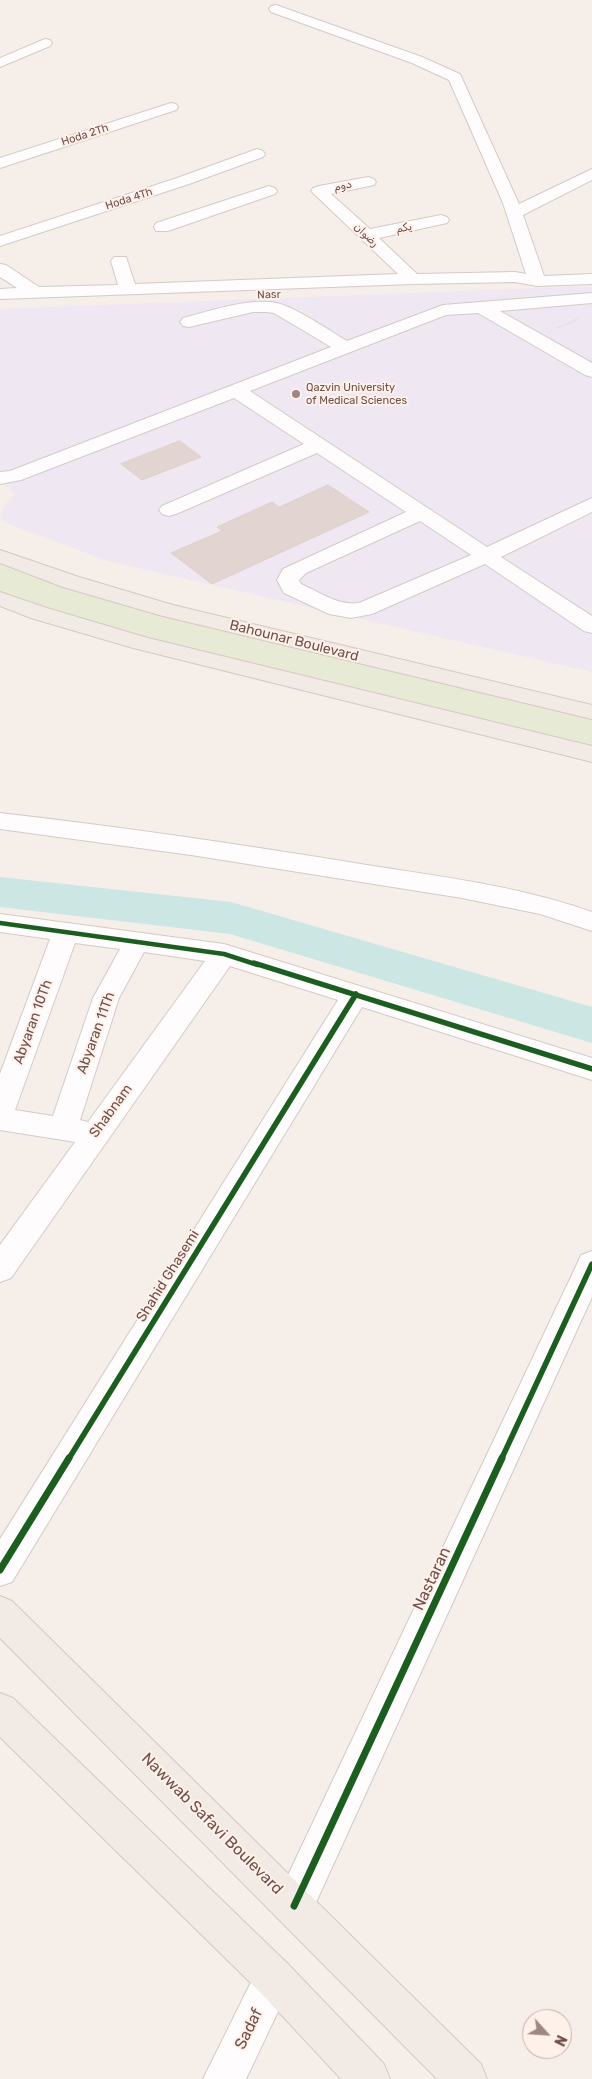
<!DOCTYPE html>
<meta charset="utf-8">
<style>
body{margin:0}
#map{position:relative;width:592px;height:2079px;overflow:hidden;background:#f6eee9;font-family:Rubik,sans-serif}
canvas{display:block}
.north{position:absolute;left:522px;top:2009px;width:50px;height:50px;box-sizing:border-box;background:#fef1ea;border:1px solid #c6b1aa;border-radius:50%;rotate:116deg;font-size:14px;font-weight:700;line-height:20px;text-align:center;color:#71504b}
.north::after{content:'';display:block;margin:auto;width:18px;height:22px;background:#a08782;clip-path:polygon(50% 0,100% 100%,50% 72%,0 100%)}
</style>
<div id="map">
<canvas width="592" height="2079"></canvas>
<div class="north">N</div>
</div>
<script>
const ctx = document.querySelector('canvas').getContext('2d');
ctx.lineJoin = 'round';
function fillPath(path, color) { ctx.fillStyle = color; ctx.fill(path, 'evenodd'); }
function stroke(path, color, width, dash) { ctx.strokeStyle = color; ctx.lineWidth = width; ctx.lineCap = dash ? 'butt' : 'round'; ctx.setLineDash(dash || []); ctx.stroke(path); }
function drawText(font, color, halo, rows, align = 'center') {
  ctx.font = font + ' Rubik,"Noto Naskh Arabic",sans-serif'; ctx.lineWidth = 4; ctx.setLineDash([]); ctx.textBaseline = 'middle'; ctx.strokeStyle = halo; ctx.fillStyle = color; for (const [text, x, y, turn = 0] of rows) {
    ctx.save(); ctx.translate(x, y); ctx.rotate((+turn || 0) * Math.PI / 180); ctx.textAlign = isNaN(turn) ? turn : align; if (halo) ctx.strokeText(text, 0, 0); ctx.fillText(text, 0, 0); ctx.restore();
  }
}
const education = new Path2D(`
 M592 286V672L108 561 8 524 0 518 4 506 15 494 0 480V309Z`);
const green = new Path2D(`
 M0 556 71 582 592 712V754L247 670 0 598Z`);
const river = new Path2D(`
 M0 877 231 902 592 1007V1043L230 934 0 907Z`);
const building = new Path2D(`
 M180 441 201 457 142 480 121 464Z
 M328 485 369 512 212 584 171 553 222 531 217 527 272 502 279 507Z`);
const path = new Path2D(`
 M557 328 578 319`);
const minor = new Path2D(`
 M276 5 422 57 460 74 519 204 592 169V180L523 215 544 276 592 274V284L537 286 515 282 413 284 0 299V289L17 288 0 277V264L6 265 39 287 118 285 111 261 114 257H126L135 284 398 274 311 191 313 188 319 186 368 177 374 179 376 182 374 185 331 194 370 229 441 215 447 217 449 220 447 223 379 238 417 274 515 272 526 274 503 203 449 80 412 63 271 12 269 9 271 6Z
 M45 39 50 40 52 43 50 46 0 67V58Z
 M171 103 176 104 178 107 176 110 0 168V158Z
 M257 149 263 151 265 154 263 157 189 184 0 246V236L177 178Z
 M269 186 275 188 277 191 275 194 168 231H156L154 227 156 223Z
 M592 293V303L500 311 592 363V377L585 375 478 313 446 315 250 391 487 547 592 498V512L501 557 592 616V633L584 631 485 564 372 614 351 618 329 614 284 593 277 580 283 569 406 512 317 453 176 514 169 516 162 514 159 510 162 506 304 444 234 398 21 480 0 484V472L10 471 331 347 274 313 267 312H253L189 327 183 326 180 322 183 318C211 311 258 294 286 306 307 315 327 329 347 341L443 305ZM420 521 471 555 359 603C339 606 319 592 301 584L299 580 306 573Z
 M0 813C123 827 245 845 367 865 443 877 519 886 592 912V931L540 914 462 898 191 855 0 829Z
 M0 914 224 944 592 1058V1080L362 1007 12 1582 0 1586V1539L338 1000 230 966 11 1278 0 1282V1245L75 1142 0 1130V1074L50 939 0 932ZM75 943 120 949 93 998 53 1116 15 1110ZM144 952 205 961 88 1122 80 1120 119 998Z
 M592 1251V1297L308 1920 294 1926 280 1920 274 1906 280 1892 577 1264 581 1255Z
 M274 1958 288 1964 294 1978 246 2079H203L260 1964Z`);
const major = new Path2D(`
 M0 550 79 577 173 605 592 705V719L159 615 63 587 0 563Z
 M0 592 47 608 148 638 592 746V762L133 648 31 618 0 606Z
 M0 1596 12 1601 481 2064 487 2079H437L0 1638Z
 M0 1693 13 1698 288 1964 384 2064 390 2079H341L260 1992 0 1737Z`);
const cyclewayFar2 = new Path2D(`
 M0 923 224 954 258 965`);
const cyclewayFar1 = new Path2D(`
 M254 963 592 1069
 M68 1460 356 994
 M501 1460 592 1264`);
const cycleway = new Path2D(`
 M0 1570 69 1458
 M294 1906 502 1458`);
const markers = [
 [296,394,5,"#a08782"]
];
const farStreetnames = [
 ["Hoda 2Th",85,135,-18],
 ["دوم",343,186,-11],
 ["Hoda 4Th",129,199,-18],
 ["یکم",404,228,-11],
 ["رضوان",366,235,43],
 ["Nasr",269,295,-2]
];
const farPoinames = [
 ["Qazvin University",306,388],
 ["of Medical Sciences",306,401]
];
const streetNames = [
 ["Bahounar Boulevard",294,641,14],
 ["Abyaran 10Th",33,1022,-70],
 ["Abyaran 11Th",96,1033,-70],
 ["Shabnam",111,1111,-54],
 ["Shahid Ghasemi",168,1276,-58]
];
const nearStreetnames = [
 ["Nastaran",432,1579,-65],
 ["Nawwab Safavi Boulevard",212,1824,45],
 ["Sadaf",249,2029,-64]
];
fillPath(education, '#efe7f1');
fillPath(green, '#e7ead4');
fillPath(river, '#cce6e3');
fillPath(building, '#e2d5d1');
stroke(building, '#ded0cc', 1);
stroke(minor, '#d4cac6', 2);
stroke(major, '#d4c8c5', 2);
stroke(path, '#d6ccca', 2, [0.5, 2]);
fillPath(minor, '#fefcfc');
fillPath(major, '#f1eae5');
stroke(cyclewayFar2, '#1b5e20', 4.5);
stroke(cyclewayFar1, '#1b5e20', 5.5);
stroke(cycleway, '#1b5e20', 7);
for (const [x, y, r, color] of markers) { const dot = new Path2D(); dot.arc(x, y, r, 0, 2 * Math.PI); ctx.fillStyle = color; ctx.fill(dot); stroke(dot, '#fef1ea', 2); }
drawText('11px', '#71504b', '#fef1ea', farStreetnames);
drawText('11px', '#71504b', '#fef1ea', farPoinames, 'left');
drawText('14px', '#71504b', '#fef1ea', streetNames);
drawText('16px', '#71504b', '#fef1ea', nearStreetnames);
</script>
